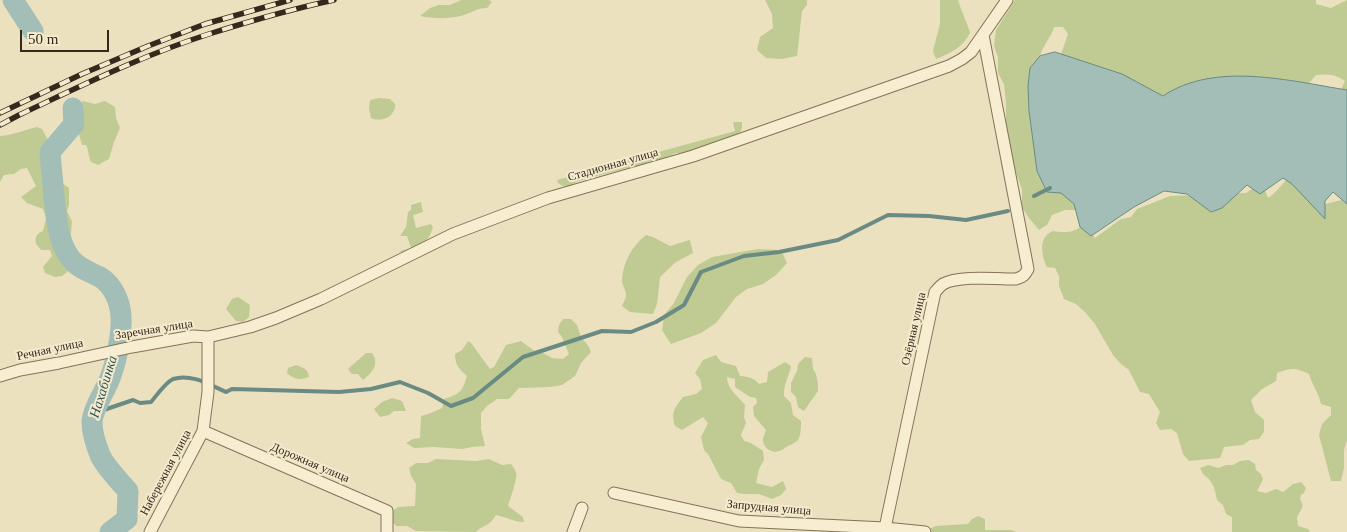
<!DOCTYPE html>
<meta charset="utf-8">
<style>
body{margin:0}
#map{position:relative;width:1347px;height:532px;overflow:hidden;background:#ece1bf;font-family:"Times New Roman",serif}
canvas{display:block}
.scale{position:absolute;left:20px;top:30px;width:89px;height:22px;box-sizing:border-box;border:2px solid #34291c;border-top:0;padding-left:6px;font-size:15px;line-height:18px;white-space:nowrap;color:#34291c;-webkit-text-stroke:4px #f4ebce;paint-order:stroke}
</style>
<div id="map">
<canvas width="1347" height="532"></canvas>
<div class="scale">50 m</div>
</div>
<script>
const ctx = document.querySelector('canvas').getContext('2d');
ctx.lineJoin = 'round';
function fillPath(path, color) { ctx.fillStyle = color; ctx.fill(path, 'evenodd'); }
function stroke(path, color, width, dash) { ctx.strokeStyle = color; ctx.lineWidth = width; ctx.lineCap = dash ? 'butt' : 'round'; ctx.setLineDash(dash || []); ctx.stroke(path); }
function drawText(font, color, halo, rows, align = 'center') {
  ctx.font = font + ' "Times New Roman",serif'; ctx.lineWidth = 4; ctx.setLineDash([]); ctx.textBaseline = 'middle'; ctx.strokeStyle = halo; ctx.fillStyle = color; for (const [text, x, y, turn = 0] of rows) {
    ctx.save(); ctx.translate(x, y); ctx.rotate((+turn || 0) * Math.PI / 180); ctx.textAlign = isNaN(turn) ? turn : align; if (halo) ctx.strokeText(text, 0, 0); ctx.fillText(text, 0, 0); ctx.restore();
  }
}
const green = new Path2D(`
 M461 0H489L492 2 487 8C476 8 474 12 464 15 450 19 435 19 420 16L430 8 439 5H450Z
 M765 0H807V5L802 11 797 56 782 59 766 58 757 50 760 37 773 28 772 14Z
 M940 0H958C961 11 967 22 970 33 962 48 951 53 936 59L933 51 940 24Z
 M1015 0H1316V4L1331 8 1347 0V108L1338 96 1345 81C1335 74 1328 74 1316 75L1305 88 1177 102 1060 57 1068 34 1063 27H1054C1051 38 1043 45 1040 56 1038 62 1038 69 1037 76L1079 210H1065L1052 215 1047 225 1039 230 1029 218 1022 207V189L1016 173 1006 128V102L1004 84 998 73V57L994 46 996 30Z
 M379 98 390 99 395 104C395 107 395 110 393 112 389 120 378 121 371 118L369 109 370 100Z
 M83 101 95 104 105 101 115 107 116 118 120 128 114 142 109 159 98 165 91 162C88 156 89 151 86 145H82L73 113Z
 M733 122H742V127L741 131 734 136 710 146 699 147 685 153H676L656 162 649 161 643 166 631 167 578 181 570 186H563L558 183 557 180 735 131Z
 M37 127 42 129C46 136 49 143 53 149 55 153 58 156 60 160L57 165 60 175 61 182 69 188V205L67 211 72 221 71 235 68 243 70 251 69 264 68 271 62 276 55 277 45 273 43 267 52 256 50 250H41L36 244C35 237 36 234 43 231L46 218 43 209 27 203 21 197 36 186 27 168 21 169 14 174 4 175 0 182V136C13 135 24 130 37 127Z
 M1288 178 1321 205 1346 199 1347 200V440L1344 450V468L1341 481H1331L1319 435 1322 424 1331 415V407L1321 404C1319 393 1312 385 1309 374 1295 367 1291 368 1277 373L1276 381 1262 389 1251 400 1255 412 1264 420V432L1259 439 1250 440 1243 445 1224 447 1220 458 1189 461 1183 454 1177 433 1171 429 1160 430 1156 423 1160 412 1149 394 1140 392 1129 370 1121 364 1113 355 1095 324 1085 312 1076 304 1064 299 1059 286V276L1055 268 1047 267C1043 259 1039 244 1046 236 1048 233 1051 232 1053 231 1066 233 1072 233 1082 226H1087L1095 238 1121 219 1131 217 1137 209 1170 196 1246 193 1256 186 1264 188 1268 198C1277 192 1281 185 1288 178Z
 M421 202 423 212 413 215 416 228 431 224 433 227C428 245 418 246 402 253L400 251 411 248 407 236H400L406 227 408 212 411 210V205Z
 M646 235 653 237 670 246 690 240 693 253 676 262 660 277 657 304 653 314 630 312 622 306C623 303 626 299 626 295 626 290 622 285 622 280 623 262 632 246 646 235Z
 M758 249 781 250 787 263 776 275 763 284 747 289 736 297 716 323 701 333 671 344 662 330 664 315 674 303 687 277 698 265 712 257Z
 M238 297 250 305 249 317 243 322 236 321 226 309 232 299Z
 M563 319H571L577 325 581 337 589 347 591 352 581 363 575 376 562 385 550 387 519 388 509 399H497L487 406 481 413V429L485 446 472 447 462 449 434 447 414 448 406 443 413 439 420 438 421 416 431 413 442 408 444 399C460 394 462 392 467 376 459 369 455 365 455 354L462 350 468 341 471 343 490 369 494 367 506 345 521 341 536 352 543 353 552 358 563 359 569 354 562 337 558 332 559 325Z
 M366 353H372C380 364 372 373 363 380L358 374H352L348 369Z
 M716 355 721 362 736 366 740 376C749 377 753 377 759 384L767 382 768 372 785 362 791 366C789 376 783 386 784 396L791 403 793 415 801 421C801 426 801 433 799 438 797 443 791 444 786 447 785 448 781 451 779 451 771 454 762 447 763 438 764 435 765 433 766 430L754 416 753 407 757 403 756 398 750 397 735 387V379L727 377C727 389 738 396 745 405L744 417 746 423 741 435 744 441 751 443 763 451 764 460 759 469 756 483 772 487 783 481 786 489 781 495 772 499 759 494H744L737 493 731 483 721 479 708 454 704 450 701 437 708 423 703 417 682 430 675 426C671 412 674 409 683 397L696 394 702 389 700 379 695 373 703 360Z
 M805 357 812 358 813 369 816 374 818 384V391L804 411 798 407 796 397 791 392V383L797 371 798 364Z
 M296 365C304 368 308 369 309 377 300 380 295 380 287 373L288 368Z
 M392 398 402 401 406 411H394L389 415 380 417 374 409 382 402Z
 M436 459 476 461 489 459 502 465 511 464C513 467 515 469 516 472 518 478 510 499 508 506L523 517 524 522C514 522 506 517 496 515 489 527 484 524 476 532L416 531 407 526H396L392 521 391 512 398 507 415 506 416 484 411 476 409 468 416 463H428Z
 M1249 460 1255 464 1256 470 1261 474 1263 479 1257 491 1266 493 1276 489 1283 492 1293 484 1301 482 1306 488 1304 493 1301 495 1300 499C1306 509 1299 510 1297 518 1297 520 1298 523 1298 526L1308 529 1310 532H1232V517L1226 514 1223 505 1217 500 1214 487 1209 479 1203 474 1200 468 1208 465 1219 468 1226 465H1233L1240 461Z
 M978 516 985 519V530H1012L1016 532H922L936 526 968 524 972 519Z`);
const water = new Path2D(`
 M1055 52 1122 74 1163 96C1215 61 1290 81 1347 90V204L1333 192 1325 201V219L1292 184 1283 178 1260 194 1247 185 1222 208 1211 212 1187 194 1164 191 1134 207 1091 236 1080 227 1074 204 1061 193 1047 192 1037 171 1029 111 1028 86 1030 68 1040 56Z`);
const stream = new Path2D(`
 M1034 196 1050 188
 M95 413 133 400 140 403 151 402C157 395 165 383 173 379 191 373 210 385 226 392L232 389 339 392 371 389 400 382 428 393 451 406 473 398 523 357 602 331 631 332 656 322 684 305 701 272 744 256 779 252 838 240 888 215 929 216 966 220 1008 211`);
const river = new Path2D(`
 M13 0 33 31
 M73 108 74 124 50 152C51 167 53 182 54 197 57 219 57 241 71 259 78 268 90 272 100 277 113 285 120 301 121 316 122 335 116 365 108 383 103 394 93 409 92 422 92 432 96 445 100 455 104 465 120 482 128 491L127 519 110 532`);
const minor = new Path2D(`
 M0 376 20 370 59 363 132 347 193 336 208 337 250 327 276 318 321 299 453 234 548 198 693 156 949 66 962 59 971 52 1007 0
 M203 431 387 511V532
 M614 493 739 521 885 528 925 532
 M885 528 935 292C938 289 940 286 943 284 959 275 998 279 1016 279 1023 277 1025 275 1028 269L983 35
 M150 532 203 431 208 392V337
 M573 532 582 508`);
const rail = new Path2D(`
 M0 113 82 74 148 46 205 24 290 0
 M0 125 19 115C81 86 143 55 209 34 250 21 292 9 334 0`);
const streetNames = [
 ["Стадионная улица",613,165,-16],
 ["Озёрная улица",914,329,-77],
 ["Заречная улица",154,330,-9],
 ["Речная улица",50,350,-12],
 ["Дорожная улица",310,463,23],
 ["Набережная улица",166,473,-62],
 ["Запрудная улица",769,508,5]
];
const waterNames = [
 ["Нахабинка",104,387,-73]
];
fillPath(green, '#c0ca93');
fillPath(water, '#a2beb7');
stroke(water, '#6a8b84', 1);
stroke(stream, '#6a8b84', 4);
stroke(river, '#a2beb7', 21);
stroke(minor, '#847258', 13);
stroke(minor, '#f7eed1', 11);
stroke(rail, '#34291c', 5.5);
stroke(rail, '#f4ebce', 4, [11]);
drawText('12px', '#34291c', '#f4ebce', streetNames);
drawText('italic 14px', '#2b5353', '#f4ebce', waterNames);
</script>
